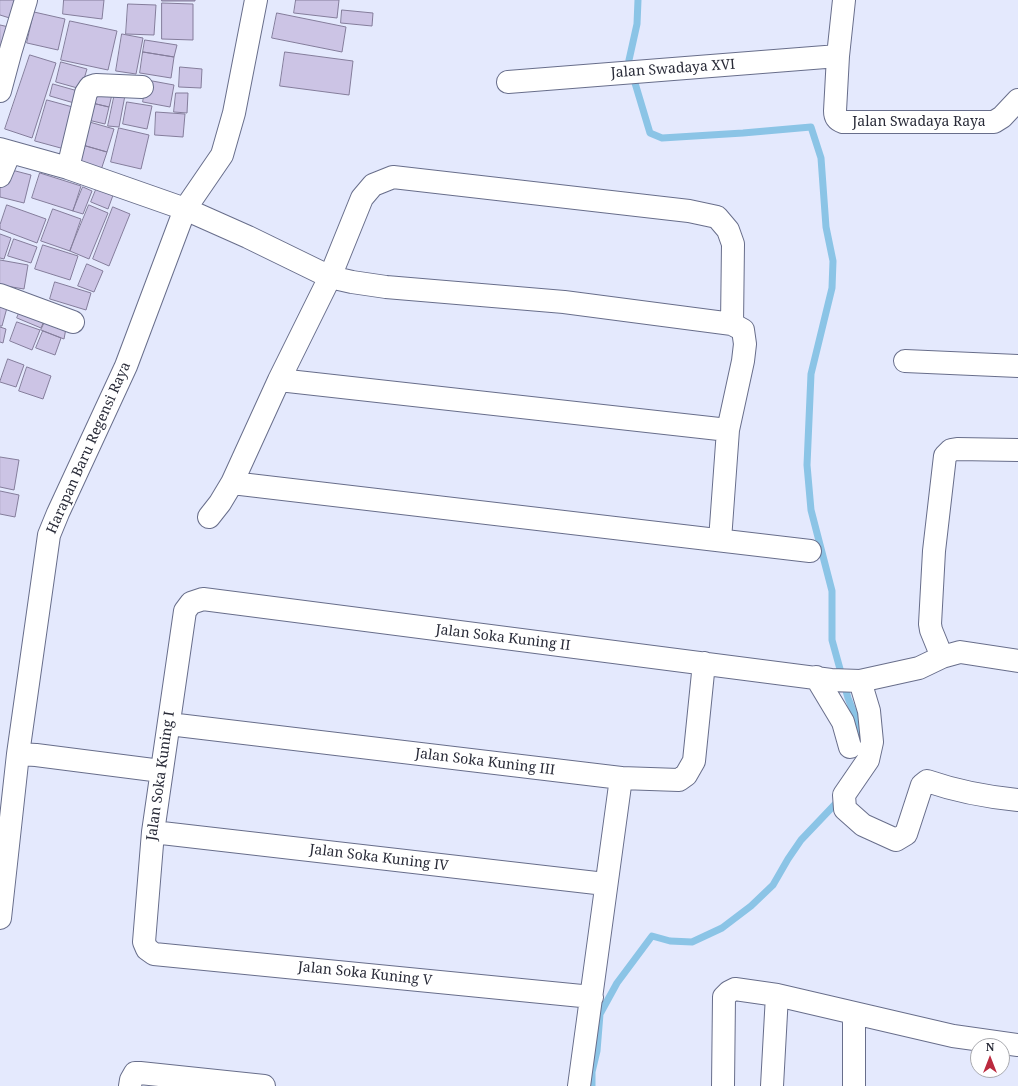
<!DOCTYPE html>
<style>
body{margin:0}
#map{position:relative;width:1018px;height:1086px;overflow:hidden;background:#e4e9fd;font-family:"Noto Serif",serif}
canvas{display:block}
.north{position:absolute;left:970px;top:1038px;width:40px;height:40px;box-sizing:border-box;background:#fff;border:1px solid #a9aaaf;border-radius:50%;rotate:0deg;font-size:11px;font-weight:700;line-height:16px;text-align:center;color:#292b38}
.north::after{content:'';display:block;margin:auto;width:14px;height:18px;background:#bb2a3e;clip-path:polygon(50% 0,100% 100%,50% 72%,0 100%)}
</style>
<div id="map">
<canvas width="1018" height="1086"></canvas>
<div class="north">N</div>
</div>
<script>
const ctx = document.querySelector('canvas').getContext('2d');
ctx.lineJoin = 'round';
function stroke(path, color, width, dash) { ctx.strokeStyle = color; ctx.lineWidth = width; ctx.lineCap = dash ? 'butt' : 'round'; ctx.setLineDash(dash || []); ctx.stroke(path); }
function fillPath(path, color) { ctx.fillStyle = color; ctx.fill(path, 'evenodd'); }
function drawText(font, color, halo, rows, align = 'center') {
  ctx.font = font + ' "Noto Serif",serif'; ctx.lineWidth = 4; ctx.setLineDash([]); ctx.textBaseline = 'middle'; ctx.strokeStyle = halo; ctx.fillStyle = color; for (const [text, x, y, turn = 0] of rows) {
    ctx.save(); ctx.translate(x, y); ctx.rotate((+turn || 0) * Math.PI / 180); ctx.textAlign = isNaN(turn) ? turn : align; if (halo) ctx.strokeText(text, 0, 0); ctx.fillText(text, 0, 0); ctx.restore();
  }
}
const stream = new Path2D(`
 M629 60 637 24 638 0
 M635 83 650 133 662 138 743 133 811 127 821 158 826 227 833 261 832 288 811 374 807 465 811 510 832 591V640L848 698 861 731 859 750
 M592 1086V1072L597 1051 600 1014 617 983 652 936 670 941 692 942 722 928 751 906 773 885 788 859 801 840 840 799`);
const building = new Path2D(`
 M0 0H21L16 20 0 15Z
 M64 0H104L102 19 63 14Z
 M162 0H195V1H162Z
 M296 0H339L337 18 294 13Z
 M162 3 193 4V40L162 39Z
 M128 4 156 5 154 35 126 34Z
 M342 10 373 13 372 26 341 23Z
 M34 12 65 19 58 50 27 43Z
 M277 13 346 27 342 52 272 38Z
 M70 21 117 31 108 70 61 60Z
 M0 25 9 27 0 63Z
 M122 34 143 38 136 74 116 71Z
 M145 40 177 45 174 57 143 52Z
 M143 52 174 57 171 78 140 73Z
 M285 52 353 61 349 95 280 86Z
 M30 55 56 63 32 138 5 129Z
 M61 62 87 69 81 89 56 82Z
 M180 67 202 69 201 88 179 87Z
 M147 80 174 85 170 107 143 102Z
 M53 84 85 93 81 105 50 96Z
 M96 86 113 90 109 107 92 103Z
 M116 88 126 90 119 127 108 126Z
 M176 93H188L187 113 174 112Z
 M47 100 80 109 68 150 35 141Z
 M127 102 152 106 147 129 123 124Z
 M92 103 109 107 105 124 88 120Z
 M156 112 185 114 183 137 155 135Z
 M86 121 114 129 107 152 79 144Z
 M119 128 149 135 141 169 111 162Z
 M79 144 107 152 100 173 72 165Z
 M4 168 31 175 24 203 0 197V184Z
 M40 173 81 186 73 211 32 198Z
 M100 180 116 187 108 209 91 202Z
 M83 187 92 191 83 214 73 211Z
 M7 205 46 219 37 243 0 229V225Z
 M89 205 108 213 89 259 70 251Z
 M113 207 130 214 109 266 93 259Z
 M53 209 81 219 70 251 41 241Z
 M0 234 11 238 4 259 0 258Z
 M14 239 37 247 31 263 8 256Z
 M43 245 78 256 70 280 35 269Z
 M0 260 28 265 24 289 0 285Z
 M87 264 103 271 94 292 78 286Z
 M55 282 91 293 86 310 50 299Z
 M0 301 8 304 2 326H0Z
 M23 304 47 314 41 328 17 318Z
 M48 316 67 323 64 339 41 330Z
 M17 322 40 330 32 350 10 341Z
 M0 327 6 329 3 343 0 342Z
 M43 331 61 338 55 355 36 348Z
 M8 359 24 365 16 387 0 382Z
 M27 367 51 376 43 399 19 391Z
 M0 457 19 460 14 490 0 487Z
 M0 491 19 495 15 517 0 514Z`);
const minor = new Path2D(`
 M844 0 838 56 835 111C835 117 837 120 843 122H994L1002 117 1018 100
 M508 82 838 56
 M0 91 11 50 26 0
 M0 149 68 168 185 209 248 237 330 277 352 282 386 287 564 302 732 324
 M68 168 86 93 90 87 96 85 142 87
 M0 176 10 152
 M0 295 73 322
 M905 361 1018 366
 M279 380 728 430
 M232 483 810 551
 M209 517 220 503 232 483 279 380 330 277 362 198 373 185 393 177 689 211 717 217 728 230 733 244 732 324 743 330 745 344 743 361 728 430 720 540
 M942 657 931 630 930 624 934 551 945 456 951 450 957 449 1018 450
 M816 677 843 722 850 747
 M860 681 869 711 872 742 868 760 844 795 845 809 863 825 896 840 906 834 922 785 927 781C956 791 987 797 1018 800
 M169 724 621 778 679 780 686 775 694 761 704 663
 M18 754 36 755 161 771
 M153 832 605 884
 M0 918 18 754 49 535 58 513 126 366 185 209 222 155 234 113 256 0
 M592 997 154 954 147 949 144 942 153 832 185 611 191 603 203 599 831 680 860 681 919 668 942 657 960 652 1018 661
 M854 1013V1086
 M130 1086 131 1080 135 1073H140L264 1086
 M579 1086 621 778
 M723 1086 724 997 729 992 735 989 777 995 953 1036 1018 1045
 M772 1086 777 995`);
const streetNames = [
 ["Jalan Swadaya XVI",673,69,-4],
 ["Jalan Swadaya Raya",919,122],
 ["Harapan Baru Regensi Raya",89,448,-66],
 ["Jalan Soka Kuning II",503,638,7],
 ["Jalan Soka Kuning III",485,762,7],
 ["Jalan Soka Kuning I",161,776,-82],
 ["Jalan Soka Kuning IV",379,858,7],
 ["Jalan Soka Kuning V",365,974,6]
];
stroke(stream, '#8bc4e6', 7);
fillPath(building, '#ccc4e5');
stroke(building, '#847d9b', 1);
stroke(minor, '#686e8b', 24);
stroke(minor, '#fff', 22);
drawText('14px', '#292b38', '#fff', streetNames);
</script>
